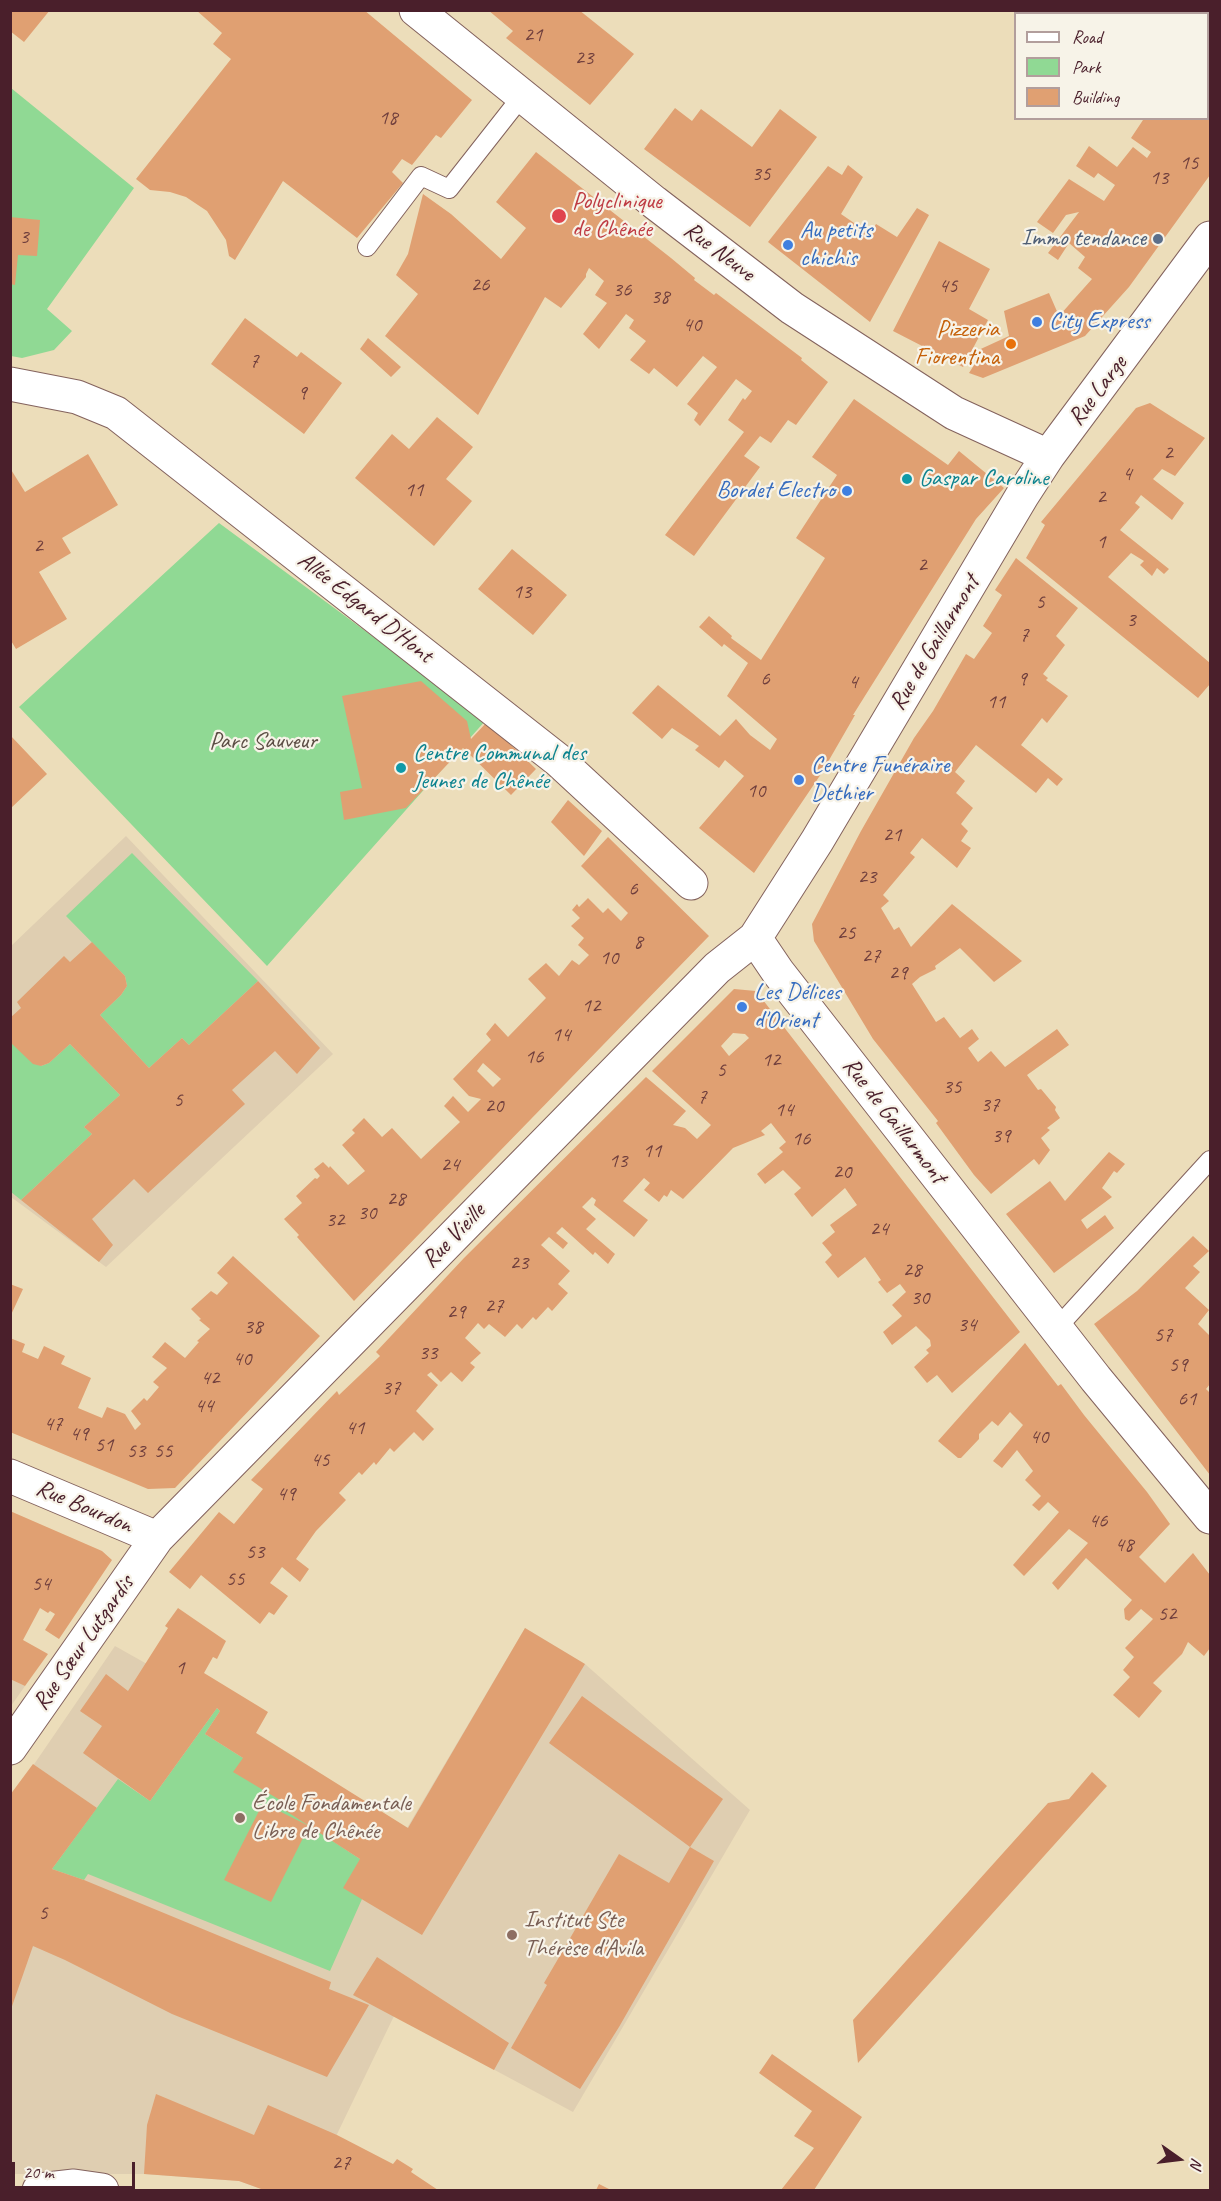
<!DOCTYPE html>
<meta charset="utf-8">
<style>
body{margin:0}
#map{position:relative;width:1221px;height:2201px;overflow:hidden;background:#ecddba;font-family:Caveat,sans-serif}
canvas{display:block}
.frame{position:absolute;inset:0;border:12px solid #4a1f2b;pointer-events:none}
.legend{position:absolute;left:1014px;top:12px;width:195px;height:108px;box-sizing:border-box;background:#f7f3e8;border:2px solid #b29e9c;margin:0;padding:8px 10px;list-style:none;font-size:18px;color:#4a1f2b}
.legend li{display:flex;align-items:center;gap:12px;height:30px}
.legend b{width:30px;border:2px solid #b29e9c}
.north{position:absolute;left:1149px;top:2129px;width:60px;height:60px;-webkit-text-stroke:4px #f7f3e8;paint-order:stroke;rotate:104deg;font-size:16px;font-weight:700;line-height:24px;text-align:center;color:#4a1f2b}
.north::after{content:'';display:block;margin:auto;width:21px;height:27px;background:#4a1f2b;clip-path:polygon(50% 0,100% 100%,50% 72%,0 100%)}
.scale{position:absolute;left:12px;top:2162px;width:123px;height:27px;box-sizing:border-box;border:3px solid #4a1f2b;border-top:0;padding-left:8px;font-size:18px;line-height:21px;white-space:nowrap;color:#4a1f2b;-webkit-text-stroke:4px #f7f3e8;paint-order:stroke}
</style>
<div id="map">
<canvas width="1221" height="2201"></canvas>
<div class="frame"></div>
<ul class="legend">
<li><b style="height:8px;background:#fff"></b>Road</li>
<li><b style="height:16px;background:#90d994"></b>Park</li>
<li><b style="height:16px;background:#e0a072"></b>Building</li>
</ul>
<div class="north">N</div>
<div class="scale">20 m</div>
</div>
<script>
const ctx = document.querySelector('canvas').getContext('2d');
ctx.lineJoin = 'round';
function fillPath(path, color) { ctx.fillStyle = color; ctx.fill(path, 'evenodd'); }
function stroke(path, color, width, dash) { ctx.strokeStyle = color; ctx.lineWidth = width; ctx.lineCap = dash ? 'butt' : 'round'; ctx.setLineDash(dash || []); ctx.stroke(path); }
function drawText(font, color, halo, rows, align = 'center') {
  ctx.font = font + ' Caveat,sans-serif'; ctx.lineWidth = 4.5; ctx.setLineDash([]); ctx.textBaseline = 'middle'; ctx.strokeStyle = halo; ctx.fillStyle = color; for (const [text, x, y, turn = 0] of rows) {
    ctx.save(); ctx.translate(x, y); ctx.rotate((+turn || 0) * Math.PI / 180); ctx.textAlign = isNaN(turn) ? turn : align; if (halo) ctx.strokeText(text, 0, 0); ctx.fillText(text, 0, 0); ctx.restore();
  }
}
const built = new Path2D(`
 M126 836 333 1054 106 1267 11 1197 10 947Z
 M525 1628 585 1664 750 1810 573 2112 394 2016 326 2157 314 2190H264L239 2181 144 2174H11V1798L115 1646 147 1664 407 1828Z
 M11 1679 25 1686 11 1706Z`);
const green = new Path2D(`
 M11 88 134 188 47 309 72 331 54 350 22 358 11 356Z
 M219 523 486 720 267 966 19 707Z
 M132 853 258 981 189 1045 182 1038 149 1068 100 1015 121 995 127 986 125 976 66 916Z
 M10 1042 41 1066 49 1063 70 1044 120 1095 84 1127 92 1134 21 1200 11 1192Z
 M217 1708 220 1711 205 1734 243 1758 290 1806 287 1811 360 1859 362 1899 330 1971 88 1874 84 1880 52 1869 118 1779 150 1801Z`);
const building = new Path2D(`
 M10 10H50L24 42 10 31Z
 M196 10H364L472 100 441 138 436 135 412 165 402 159 392 172 403 183 357 238 283 181 235 260 229 256 226 240 207 211 186 197 170 192 150 190 136 179 231 59 213 44 222 33Z
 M488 10H579L634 54 590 105 506 38 513 31Z
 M1141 10H1210V175L1129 287 1085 336 983 378 969 373 976 362 972 353 1009 336 1004 311 1049 293 1059 316 1092 279 1078 268 1085 257 1069 243 1058 260 1048 253 1079 212 1066 215 1053 233 1037 222 1069 179 1104 201 1115 185 1098 173 1094 178 1076 166 1089 146 1117 167 1133 147 1147 158 1151 152 1131 138 1143 120 1141 118H1208V14H1139Z
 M675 108 692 121 701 109 752 147 780 109 817 137 750 227 644 149Z
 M536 152 671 258 695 278 694 280 714 295 716 293 802 358 801 360 828 382 796 425 788 420 771 443 760 436 744 456 760 467 694 556 665 535 744 432 728 420 743 398 745 400 752 391 736 379 700 426 694 420 698 413 687 404 717 367 703 356 677 387 654 368 649 374 630 360 646 341 629 328 634 320 626 314 599 349 583 334 607 303 595 295 604 281 589 268 586 274V277L561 308 545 297 478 415 385 336 418 294 396 275 408 254 423 194 451 214 501 259 526 228 496 202Z
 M848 165 863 177 841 214 870 234 876 224 897 237 917 208 929 215 870 322 768 242 828 166 842 175Z
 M10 217 40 220 37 256 18 255 15 285 10 284Z
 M939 241 990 269 969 309 988 320 963 367 893 331Z
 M245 318 297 357 301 352 342 383 304 434 211 364Z
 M368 338 401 367 391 377 360 349Z
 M854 399 948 465 959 451 1004 488 976 519 853 715H855L821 774 754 873 699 828 744 776 725 760 719 768 695 750 699 746 672 728 662 739 632 713 658 685 720 736 736 719 750 735 770 750 777 739 727 696 748 663 724 644 722 647 699 627 709 616 732 636 731 638 761 660 825 558 796 538 837 475 812 457Z
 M1150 403 1205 438 1175 476 1162 469 1153 479 1184 503 1172 520 1141 495 1135 503 1140 507 1120 530 1169 569 1164 574 1157 568 1152 576 1140 565 1144 561 1131 553 1108 577 1210 663V684L1198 698 1026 558 1045 525 1041 522 1136 408Z
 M437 417 473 447 446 479 472 501 434 546 355 478 392 434 409 449Z
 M88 454 118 505 62 538 71 553 39 572 67 619 16 649 10 639V468L25 492Z
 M512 549 567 595 533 635 478 589Z
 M1016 558 1078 608 1056 636 1065 645 1043 674 1048 678 1046 680 1068 696 1047 723 1042 718 1021 745 1063 779 1057 786 1048 778 1036 793 976 745 955 772 965 781 956 793 973 808 961 824 968 831 961 841 971 848 957 868 922 838 910 853 915 857 883 895 889 901 881 908 894 930 899 927 911 947 952 904 1022 961 994 982 960 948 935 966 936 969 920 977 912 984 936 1022 944 1017 960 1038 972 1029 979 1039 968 1048 978 1062 991 1051 1005 1067 1057 1029 1069 1045 1027 1075 1038 1090 1041 1089 1056 1107 1055 1110 1060 1118 1047 1128 1050 1130 1041 1138 1050 1150 1039 1165 1034 1159 991 1194 974 1175 936 1123 938 1121 873 1039 814 941 812 924 861 831 914 738 933 711 966 654 974 659 992 633 983 626 1002 595 995 590Z
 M421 681 467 721 471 739 487 722 536 769 511 795 463 748 406 808 344 820 340 792 362 788 342 696Z
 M10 735 47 774 10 809Z
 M568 800 602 831 584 856 551 822Z
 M608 837 709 936 354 1301 297 1237 299 1235 284 1219 302 1203 296 1196 315 1178 317 1179 320 1176 314 1169 323 1162 329 1168 330 1166 348 1185 365 1171 342 1145 355 1133 352 1130 364 1118 382 1137 392 1128 421 1159 460 1122 444 1106 453 1096 468 1112 481 1099 469 1096 453 1079 491 1040 486 1034 495 1023 508 1037 546 998 528 979 546 963 559 976 572 960 579 965 589 955 578 945 584 938 571 926 580 918 572 910 577 904 579 907 588 898 603 913 608 908 621 921 628 913 581 866ZM483 1063 501 1079 493 1087 477 1071Z
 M92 942 125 976 127 986 121 995 100 1015 149 1068 182 1038 189 1045 258 981 320 1048 297 1074 275 1051 232 1090 245 1104 148 1193 134 1179 92 1219 113 1245 99 1262 21 1200 92 1134 84 1127 120 1095 70 1044 49 1063 41 1066 33 1064 10 1042V1018L21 1008 17 1002 64 956 70 962Z
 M734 989 756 991 1020 1332 952 1393 937 1375 927 1383 914 1367 929 1353 926 1350 931 1346 930 1340 916 1326 892 1345 883 1332 902 1316 892 1305 906 1292 900 1284 887 1293 878 1282 881 1280 865 1257 838 1278 825 1262 832 1255 822 1243 835 1232 830 1225 857 1205 845 1188 812 1217 794 1194 801 1188 783 1170 765 1184 757 1174 783 1152 779 1148 786 1142 771 1123 761 1131 765 1135 733 1148 683 1199 671 1190 667 1197 664 1195 659 1202 644 1190 650 1183 644 1178 623 1201 648 1220 634 1237 594 1205 596 1200 592 1197 582 1207 596 1219 586 1229 615 1254 608 1264 595 1252 593 1255 562 1227 556 1233 568 1243 563 1249 549 1237 541 1245 570 1271 558 1284 568 1293 552 1311 548 1307 536 1320 533 1317 522 1329 517 1324 505 1337 489 1324 484 1329 478 1323 465 1338 481 1353 470 1363 475 1367 462 1382 451 1372 441 1382 431 1372 427 1375 438 1385 416 1411 434 1429 423 1441 414 1432 394 1452 390 1448 376 1465 374 1462 362 1475 359 1472 339 1493 346 1500 316 1531 296 1559 309 1569 300 1582 282 1567 270 1583 288 1596 274 1615 269 1612 260 1624 201 1575 190 1589 169 1572 219 1512 234 1524 263 1489 251 1480 337 1391 339 1395 380 1356 376 1352 464 1258 646 1077 686 1111 673 1125 685 1128 697 1139 711 1125 652 1071ZM733 1033 745 1034 749 1038 729 1056 721 1046Z
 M1109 1152 1125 1164 1117 1173 1114 1171 1102 1188 1112 1197 1081 1220 1087 1229 1105 1215 1114 1228 1054 1273 1006 1214 1050 1181 1065 1201Z
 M1193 1236 1209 1251 1193 1266 1200 1272 1185 1288 1209 1310 1198 1324 1210 1336V1384L1206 1389 1210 1393V1475L1094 1324 1137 1291Z
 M233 1256 320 1336 175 1488 148 1489 10 1432V1338L25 1344 22 1352 38 1359 44 1346 65 1356 61 1364 91 1378 78 1408 102 1418 107 1407 125 1414 135 1430 141 1424 131 1411 144 1398 147 1401 159 1387 153 1382 167 1368 152 1357 165 1342 185 1358 199 1342 197 1341 210 1329 199 1320 201 1319 191 1309 211 1291 217 1295 228 1283 217 1273Z
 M10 1284 23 1289 10 1317Z
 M1025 1343 1058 1386 1061 1384 1084 1415 1147 1492 1170 1524 1139 1557 1165 1583 1193 1553 1210 1575V1648L1204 1656 1188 1642 1182 1654 1153 1683 1162 1691 1139 1718 1113 1695 1130 1677 1123 1670 1134 1657 1125 1648 1153 1619 1141 1609 1129 1621 1125 1619 1124 1609 1132 1600 1086 1558 1058 1590 1052 1583 1088 1543 1069 1529 1024 1576 1013 1565 1059 1512 1048 1502 1039 1511 1032 1505 1041 1496 1025 1480 1033 1471 1017 1450 1002 1468 993 1461 1023 1425 1010 1412 998 1426 992 1421 979 1434V1439L961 1458H958L938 1441Z
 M10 1511 102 1551 112 1560 59 1639 45 1630 55 1614 50 1611 48 1613 40 1608 23 1640 48 1654 25 1686 10 1679Z
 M178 1608 226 1641 217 1659 213 1657 204 1673 268 1712 256 1733 408 1828 525 1628 585 1664 422 1935 343 1888 360 1859 309 1826 271 1902 224 1880 263 1803 309 1826 286 1811 290 1806 233 1772 243 1758 205 1734 220 1711 217 1708 150 1801 83 1753 102 1726 80 1711 106 1674 128 1691 168 1628 165 1626Z
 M582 1696 723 1799 690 1847 714 1861 619 2027 580 2089 511 2048 547 1985 544 1983 619 1854 669 1883 690 1847 549 1743Z
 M33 1764 97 1808 52 1869 84 1880 331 1982 329 1989 369 2005 327 2077 172 2014 65 1960 33 1946 10 2012V1795Z
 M1092 1772 1107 1786 858 2063 853 2020 1048 1803 1069 1799Z
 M377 1957 509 2043 494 2070 353 1995Z
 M772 2054 862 2117 814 2190H781L814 2148 794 2136 812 2111 759 2073Z
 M156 2094 254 2135 268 2105 337 2135 393 2164 397 2159 413 2169 411 2172 438 2190H264L239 2181 144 2174 147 2125Z
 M599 2184 611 2190H596Z`);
const service = new Path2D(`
 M367 247 421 176 449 189 522 96
 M1056 1329 1210 1160`);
const minor = new Path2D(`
 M416 10 654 202 792 308 954 413 1048 456
 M10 384 77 397 116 413 558 760 691 883
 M755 938 778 972 1096 1379 1210 1517
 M10 1476 157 1538
 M10 1748 157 1538 717 968 755 938 817 841 1022 496 1048 456 1210 238
 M39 2190 74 2186 102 2190`);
const markers = [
 [559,216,8,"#e0444e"],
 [1158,239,6,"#5c6f8a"],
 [788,245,6,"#3f7fe0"],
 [1037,322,6,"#3f7fe0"],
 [1011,344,6,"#e8710a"],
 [907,479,6,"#0f9aa8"],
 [847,491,6,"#3f7fe0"],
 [401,768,6,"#0f9aa8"],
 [799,780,6,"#3f7fe0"],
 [742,1007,6,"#3f7fe0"],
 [240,1818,6,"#8d6e63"],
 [512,1935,6,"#8d6e63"]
];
const numberNames = [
 ["21",533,35],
 ["23",584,58],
 ["18",388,118],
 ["15",1189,163],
 ["35",761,174],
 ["13",1159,178],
 ["3",24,237],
 ["26",480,285],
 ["45",948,286],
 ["36",622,290],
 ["38",660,297],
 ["40",692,325],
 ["7",254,361],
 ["9",302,393],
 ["2",1168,453],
 ["4",1127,474],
 ["11",414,490],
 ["2",1101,497],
 ["1",1101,542],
 ["2",38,546],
 ["2",922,565],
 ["13",522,592],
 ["5",1040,602],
 ["3",1131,620],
 ["7",1024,635],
 ["6",765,679],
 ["9",1022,679],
 ["4",853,682],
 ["11",996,702],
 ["10",756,791],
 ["21",892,835],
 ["23",867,877],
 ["6",633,889],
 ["25",846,933],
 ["8",638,942],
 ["27",871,956],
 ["10",609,958],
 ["29",898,973],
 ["12",591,1006],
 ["14",561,1035],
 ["16",534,1057],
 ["12",771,1060],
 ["5",721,1070],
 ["35",952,1087],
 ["7",702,1097],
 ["5",178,1100],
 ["37",990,1105],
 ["20",494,1106],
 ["14",784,1110],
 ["39",1001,1136],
 ["16",801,1139],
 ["11",652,1151],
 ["13",618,1161],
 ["24",450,1165],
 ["20",842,1172],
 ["28",396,1199],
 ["30",367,1213],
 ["32",335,1220],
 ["24",879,1229],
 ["23",519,1263],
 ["28",912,1270],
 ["30",920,1298],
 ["27",494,1306],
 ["29",456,1312],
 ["34",967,1325],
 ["38",253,1327],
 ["57",1163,1335],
 ["33",428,1353],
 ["40",242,1359],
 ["59",1178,1365],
 ["42",210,1378],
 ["37",391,1388],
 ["61",1187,1399],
 ["44",204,1406],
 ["47",53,1424],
 ["41",355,1428],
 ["49",79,1434],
 ["40",1039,1437],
 ["51",104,1445],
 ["53",136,1451],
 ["55",163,1451],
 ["45",320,1460],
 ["49",286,1494],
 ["46",1098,1521],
 ["48",1124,1545],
 ["53",255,1552],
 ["55",235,1579],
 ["54",41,1584],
 ["52",1167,1614],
 ["1",180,1668],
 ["5",43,1913],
 ["27",341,2163]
];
const healthNames = [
 ["Polyclinique",572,202],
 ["de Chênée",572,230]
];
const shopNames = [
 ["Au petits",800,231],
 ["chichis",800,259],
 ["City Express",1049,322],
 ["Bordet Electro",835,491,"right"],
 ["Centre Funéraire",811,766],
 ["Dethier",811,794],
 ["Les Délices",754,993],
 ["d'Orient",754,1021]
];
const serviceNames = [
 ["Immo tendance",1146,239]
];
const streetNames = [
 ["Rue Neuve",719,252,37],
 ["Rue Large",1098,391,-53],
 ["Allée Edgard D'Hont",365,608,38],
 ["Rue de Gaillarmont",935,643,-59],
 ["Rue de Gaillarmont",894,1121,52],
 ["Rue Vieille",454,1236,-46],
 ["Rue Bourdon",84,1507,23],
 ["Rue Sœur Lutgardis",84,1643,-55]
];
const foodNames = [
 ["Pizzeria",999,330],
 ["Fiorentina",999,358]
];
const cultureNames = [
 ["Gaspar Caroline",919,479],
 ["Centre Communal des",413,754],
 ["Jeunes de Chênée",413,782]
];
const parkNames = [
 ["Parc Sauveur",263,742]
];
const educationNames = [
 ["École Fondamentale",252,1804],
 ["Libre de Chênée",252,1832],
 ["Institut Ste",524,1921],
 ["Thérèse d'Avila",524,1949]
];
fillPath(built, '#dfceb1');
fillPath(green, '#90d994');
fillPath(building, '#e0a072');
stroke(service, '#83625d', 20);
stroke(minor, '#83625d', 35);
stroke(service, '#fff', 18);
stroke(minor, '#fff', 33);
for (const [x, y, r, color] of markers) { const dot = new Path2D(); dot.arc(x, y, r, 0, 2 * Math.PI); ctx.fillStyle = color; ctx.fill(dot); stroke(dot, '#f7f3e8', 2); }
drawText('21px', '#703f3d', null, numberNames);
drawText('24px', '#be3a42', '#f7f3e8', healthNames, 'left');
drawText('24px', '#366cbe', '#f7f3e8', shopNames, 'left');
drawText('24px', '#4e5e75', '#f7f3e8', serviceNames, 'right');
drawText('24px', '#4a1f2b', '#f7f3e8', streetNames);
drawText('24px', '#c56008', '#f7f3e8', foodNames, 'right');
drawText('24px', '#0d838f', '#f7f3e8', cultureNames, 'left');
drawText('24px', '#5c4e45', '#f7f3e8', parkNames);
drawText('24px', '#785e54', '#f7f3e8', educationNames, 'left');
</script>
